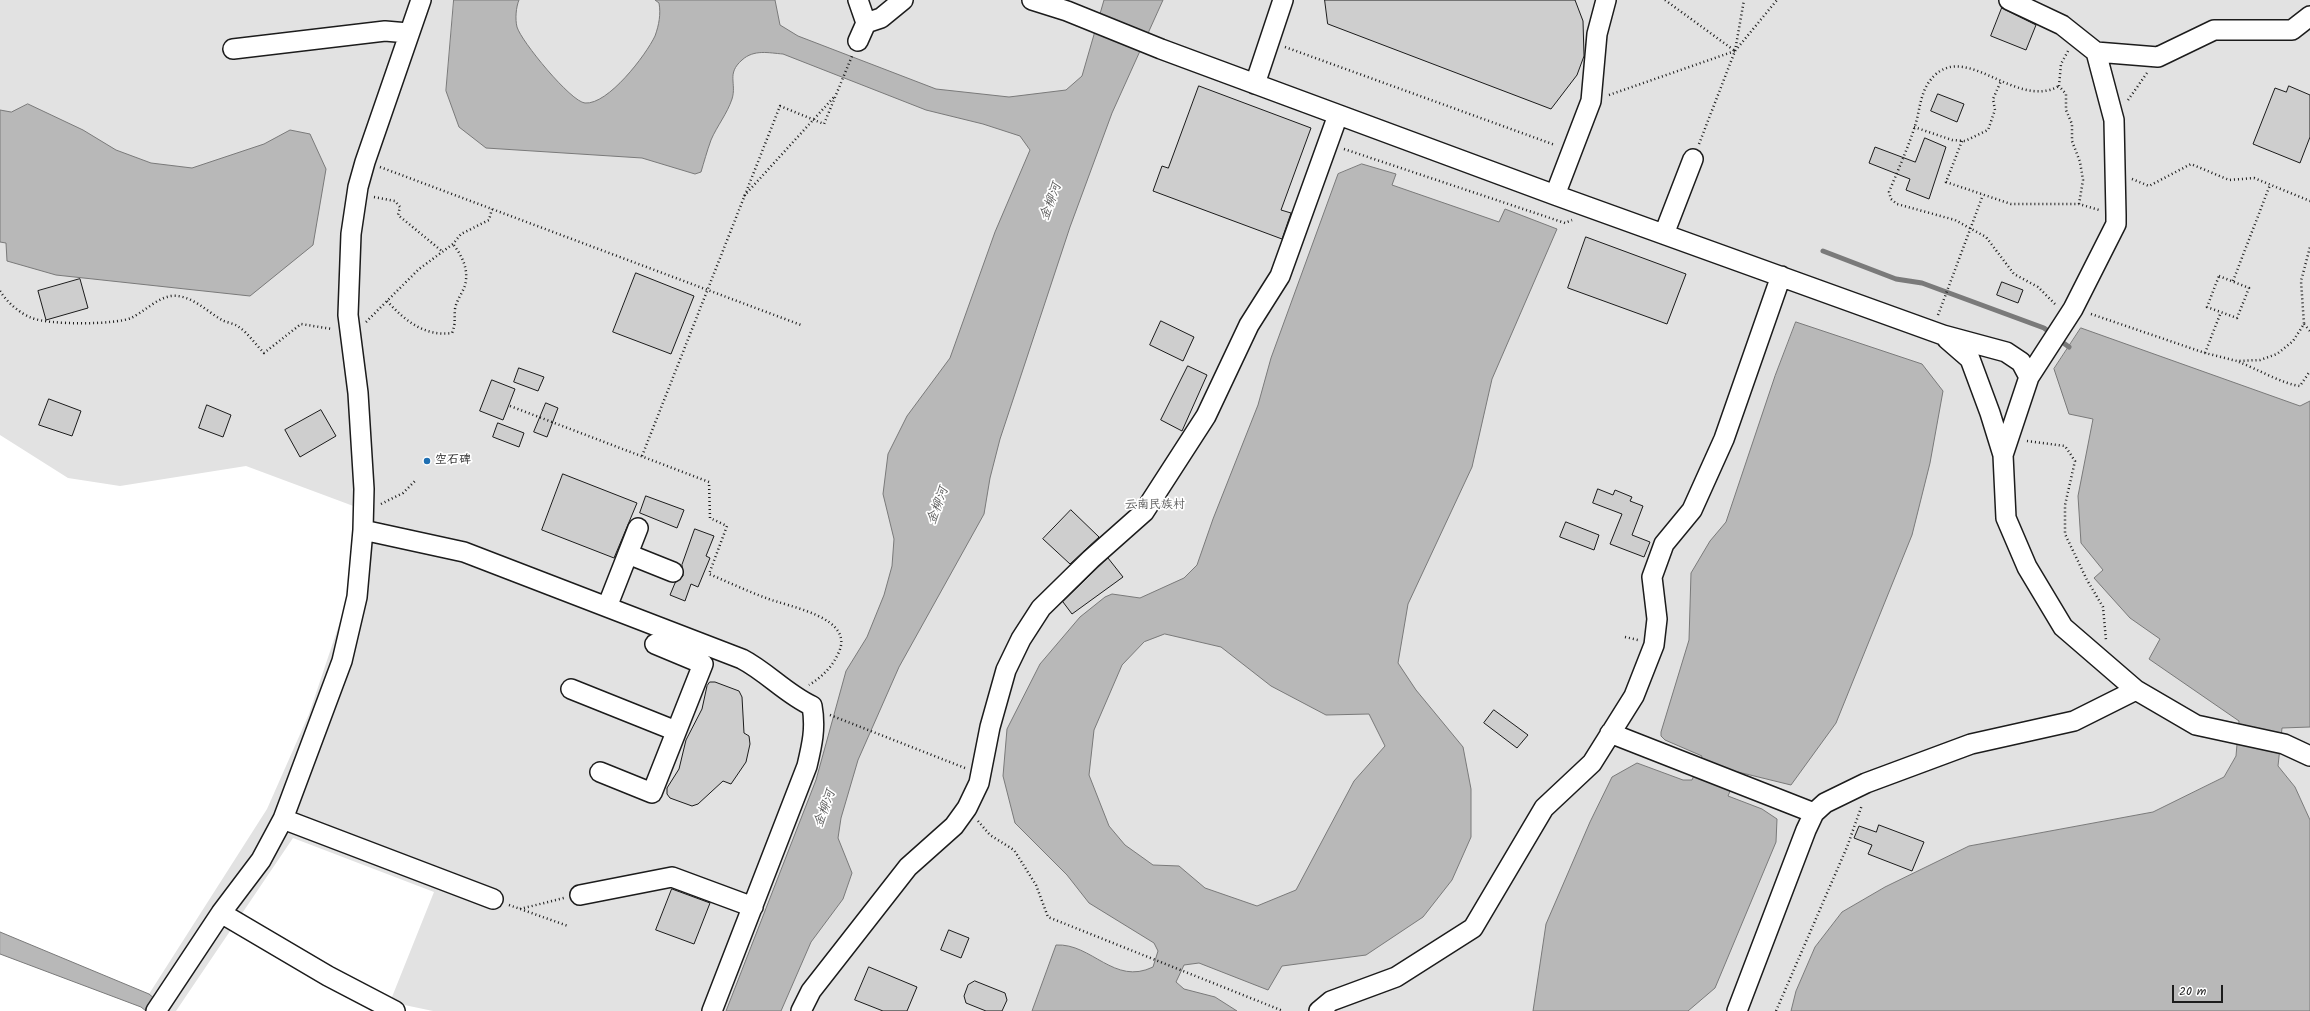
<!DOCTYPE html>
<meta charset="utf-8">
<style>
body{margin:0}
#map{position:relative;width:2310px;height:1011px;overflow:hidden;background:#fff;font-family:Kalam,sans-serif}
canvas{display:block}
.scale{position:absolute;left:2172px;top:985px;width:51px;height:18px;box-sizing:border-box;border:2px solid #1c1c1c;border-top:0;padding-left:5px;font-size:12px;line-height:14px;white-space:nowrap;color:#1c1c1c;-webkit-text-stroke:3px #fff;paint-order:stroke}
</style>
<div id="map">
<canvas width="2310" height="1011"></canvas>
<div class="scale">20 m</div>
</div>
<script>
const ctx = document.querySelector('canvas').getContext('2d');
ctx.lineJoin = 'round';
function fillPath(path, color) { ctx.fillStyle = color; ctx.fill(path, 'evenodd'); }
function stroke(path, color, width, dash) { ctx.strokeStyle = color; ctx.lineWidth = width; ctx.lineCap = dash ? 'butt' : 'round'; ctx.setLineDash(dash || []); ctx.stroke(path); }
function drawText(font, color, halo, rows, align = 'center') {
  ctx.font = font + ' Kalam,"LXGW WenKai TC",sans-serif'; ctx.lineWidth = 3.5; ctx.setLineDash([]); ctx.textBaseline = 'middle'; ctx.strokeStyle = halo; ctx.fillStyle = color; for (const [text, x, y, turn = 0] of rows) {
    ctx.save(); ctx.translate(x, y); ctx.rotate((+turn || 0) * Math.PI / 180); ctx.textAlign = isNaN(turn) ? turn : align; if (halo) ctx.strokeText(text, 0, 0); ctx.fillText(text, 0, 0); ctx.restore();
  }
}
const green = new Path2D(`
 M0 0H2310V820L2295 787 2278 767 2281 728 2240 721 2236 756 2224 777 2153 812 1969 846 1885 887 1842 912 1815 947 1796 991 1791 1011H433L390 1002 434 892 293 838 176 1011H169L149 994 267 809 309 714 349 595 356 507 246 466 120 486 68 478 0 435Z`);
const water = new Path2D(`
 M454 0H519C516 7 515 19 517 27 521 41 571 102 585 103 608 105 646 55 655 36 659 25 661 14 659 3L655 0H775L780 25 798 36 936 89 1009 97 1066 90 1082 76 1104 0H1163L1112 113 1070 227 1000 439 990 478 984 514 899 667 858 760 841 818 838 838 852 873 843 899 811 942 781 1011H726L816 780 846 671 867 637 884 595 892 566 894 539 883 494 888 454 907 416 950 358 995 232 1030 150 1020 136 983 124 926 110 783 54C769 53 754 49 742 60 726 74 737 83 732 99 727 114 717 126 711 140 707 151 704 162 701 172L695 174 642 158 486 148 459 127 446 91Z
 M28 104 83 130 116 150 151 163 192 168 264 144 290 130 310 134 326 169 313 245 250 296 56 275 7 261 6 243 0 242V110L11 112Z
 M1362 164 1396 174 1392 185 1499 222 1505 209 1557 229 1492 379 1472 467 1408 604 1398 663 1416 690 1463 747 1471 789V837L1452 880 1423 917 1366 955 1282 966 1268 990 1199 963 1184 965 1176 982 1184 989 1215 997 1237 1011H1032L1056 945C1092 943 1114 986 1153 967L1158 951 1154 943 1089 903 1067 875 1015 823 1003 776 1007 729 1040 664 1080 617 1105 597 1112 594 1140 598 1184 578 1197 565 1213 519 1258 405 1271 358 1338 174ZM1165 634 1221 647 1271 686 1326 715 1369 714 1385 746 1354 781 1296 890 1257 906 1205 888 1179 866 1153 865 1125 845 1109 826 1089 775 1094 730 1122 665 1144 642Z
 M1796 322 1922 364 1943 391 1930 463 1912 535 1836 723 1791 785 1738 772 1728 796 1762 809 1777 819 1776 842 1715 988 1688 1011H1533L1546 924 1590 822 1612 777 1637 763 1683 780H1692L1702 756 1665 740 1661 736V732L1689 640 1691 573 1710 541 1726 522 1775 376Z
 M2081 328 2300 406 2310 401V727L2282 728 2278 766 2295 787 2310 820V1011H1791L1796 991 1815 947 1842 912 1885 887 1969 846 2153 812 2224 777 2236 756 2239 721 2149 659 2160 639 2130 618 2094 578 2103 570 2081 543 2078 496 2093 419 2069 414 2054 369Z
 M0 932 149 994 169 1011H146L141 1007 0 954Z`);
const stream = new Path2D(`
 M1823 251 1896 279 1922 283 2044 328 2052 334
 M2058 339 2069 347`);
const building = new Path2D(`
 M1325 0H1575L1583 21 1584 56 1577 75 1551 109 1328 24Z
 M2002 8 2036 25 2026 50 1991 36Z
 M1199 86 1311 128 1281 210 1291 213 1282 239 1153 191 1162 166 1168 168Z
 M2289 86 2310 95V137L2300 163 2253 144 2275 88 2286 92Z
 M1938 94 1964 104 1957 122 1931 111Z
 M1925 138 1946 147 1929 199 1906 190 1910 179 1869 163 1875 147 1915 162Z
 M1586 237 1686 274 1667 324 1568 288Z
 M636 273 694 296 671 354 613 332Z
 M80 279 88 308 46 320 38 291Z
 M2002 282 2023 290 2018 303 1997 295Z
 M1161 321 1194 337 1183 361 1150 345Z
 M1188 366 1207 375 1182 431 1161 420Z
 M519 368 544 377 538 391 514 382Z
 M492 380 515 389 503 420 480 411Z
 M49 399 81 411 72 436 39 425Z
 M546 403 558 408 547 437 534 432Z
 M207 405 231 415 223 437 199 428Z
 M321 410 336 436 300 457 285 430Z
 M498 423 524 433 519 447 493 437Z
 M563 474 637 503 614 558 542 530Z
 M1598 489 1613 495 1615 490 1632 497 1630 501 1643 506 1632 535 1650 542 1644 557 1610 544 1622 514 1593 503Z
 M646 496 684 510 677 528 640 513Z
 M1071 510 1099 537 1070 564 1043 539Z
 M1566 522 1599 535 1594 550 1560 537Z
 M695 529 714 536 706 556 710 558 698 587 691 584 685 601 670 595 675 583 683 576 682 565Z
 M1108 558 1123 577 1072 614 1063 602Z
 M710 682H715L739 691 742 697 744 733 749 736 750 744 746 762 731 784 723 781 698 804 692 806 670 798 667 794V788L679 769 686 740 702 709 707 686Z
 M1494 710 1528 735 1517 748 1484 723Z
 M1879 825 1924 842 1912 871 1868 854 1872 845 1854 838 1859 826 1876 832Z
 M672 889 710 903 694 944 656 930Z
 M949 930 969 938 961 958 941 950Z
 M869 967 917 987 907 1011H883L855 1000Z
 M975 981 1005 993 1007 1000 1002 1011H986L966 1003 964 996 968 985Z`);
const path = new Path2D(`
 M1665 0 1735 51
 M1285 47 1555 145
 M1735 51 1744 0
 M2068 51 2061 64 2059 86 2066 94V110L2072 124V141L2080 162 2083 180 2079 204
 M1609 95 1735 51
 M2128 100 2147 73
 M1914 127 1952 140 1965 141 1988 130 1995 110 1993 99 2001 81
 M1962 141 1946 182 2011 204H2079L2099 210
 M1699 144 1735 51 1777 0
 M1344 149 1565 223 1572 220
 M380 167 801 325
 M2132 179 2149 186 2191 164 2229 180 2254 178 2310 201
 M744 196 834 97
 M374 197 395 201 400 207 398 215 443 252
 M2219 276 2249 288 2237 318 2207 307Z
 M2233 281 2270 185
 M0 291C7 302 19 313 32 318 48 325 115 325 131 318 144 312 157 298 171 296 191 294 206 311 222 320 227 323 234 323 239 327 248 333 256 345 264 353L301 324 332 329
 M387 301C404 320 425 337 452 333 456 324 454 318 455 309 456 302 461 295 464 288 470 272 463 257 453 244
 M2055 304 2038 287 2014 274 1986 237 1955 220 1897 204 1891 199 1889 192C1898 170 1908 148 1915 126 1919 114 1920 97 1927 85 1960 32 2014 112 2059 86
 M2091 314 2205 353 2237 361 2260 360 2277 354 2293 341 2304 324 2301 281 2310 247
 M1938 315 1983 195
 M366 322 419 269 453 244 461 234 489 220 492 209
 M2304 324 2310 331
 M2205 353 2221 312
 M2239 362C2257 369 2283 384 2300 386L2310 371
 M510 406 709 482 710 518 727 526 709 574C728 582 747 591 766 598 788 607 857 617 838 654 832 667 822 677 809 685
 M2027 441 2065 446 2075 461 2065 505V534L2087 580 2103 607 2106 640
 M642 456 780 106 824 124 852 56
 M381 504 403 493 416 480
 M1625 637 1638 640
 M830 715 965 768
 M978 821 990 835 1014 850 1036 885 1048 917 1283 1011
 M509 905 568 926
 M520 909 564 898
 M1776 1011 1847 847 1862 805`);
const minor = new Path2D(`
 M858 0 866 23 881 18 903 0
 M1032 0 1067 11 1161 49 1555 195 1943 335 2006 352 2021 362 2029 377
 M858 41 866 23
 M233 49 385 31 408 33
 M2096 52 2158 57 2214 30H2292L2310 16
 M1255 84 1283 0
 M1555 195 1591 101 1597 34 1606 0
 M1664 234 1693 159
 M1947 339 1970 359 1990 413 2003 455 2006 518 2027 567 2063 627 2136 690 2196 725 2284 744 2310 756
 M2003 455 2029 377 2073 309 2116 224V215L2114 120 2096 52 2062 25 2009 0
 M363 530 464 552 742 659C767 672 786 694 812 706 816 728 812 745 807 766L712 1011
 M628 554 673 572
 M607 607 638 528
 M571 689 676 731
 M1610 733 1814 813
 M600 772 652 793 703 664 655 644
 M283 819 493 899
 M580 895 672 877 753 907
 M221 913 328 976 395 1011
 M156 1011 221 913 261 860 283 819 342 661 357 597 363 530 364 489 358 393 348 315 351 234 358 187 365 162 421 0
 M801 1011 811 991 908 867 954 826 967 808 979 783 990 727 1006 670 1021 639 1041 608 1091 559 1144 512 1206 416 1249 325 1280 276 1338 115
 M1319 1011 1331 1001 1396 977 1473 928 1544 808 1592 763 1634 696 1654 645 1657 619 1652 577 1664 544 1692 510 1724 439 1781 276
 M1737 1011 1806 830 1814 813 1825 803 1866 783 1971 744 2074 721 2136 690`);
const markers = [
 [427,461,4,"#1f6fb2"]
];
const poiNames = [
 ["空石碑",435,461]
];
const parkNames = [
 ["云南民族村",1155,506]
];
const waterNames = [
 ["金柳河",1052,202,-70],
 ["金柳河",939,506,-70],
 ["金柳河",826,809,-70]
];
fillPath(green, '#e2e2e2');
fillPath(water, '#b8b8b8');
stroke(water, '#7a7a7a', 1);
stroke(stream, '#7a7a7a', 5);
fillPath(building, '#cecece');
stroke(building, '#1c1c1c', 1);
stroke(minor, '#1c1c1c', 22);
stroke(path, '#1c1c1c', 2.5, [1, 3]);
stroke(minor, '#fff', 19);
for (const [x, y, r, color] of markers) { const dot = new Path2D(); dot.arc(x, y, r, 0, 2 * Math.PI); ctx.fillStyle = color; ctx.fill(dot); stroke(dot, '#fff', 1.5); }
drawText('12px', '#1c1c1c', '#fff', poiNames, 'left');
drawText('12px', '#575757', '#fff', parkNames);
drawText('italic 13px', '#5a5a5a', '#fff', waterNames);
</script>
